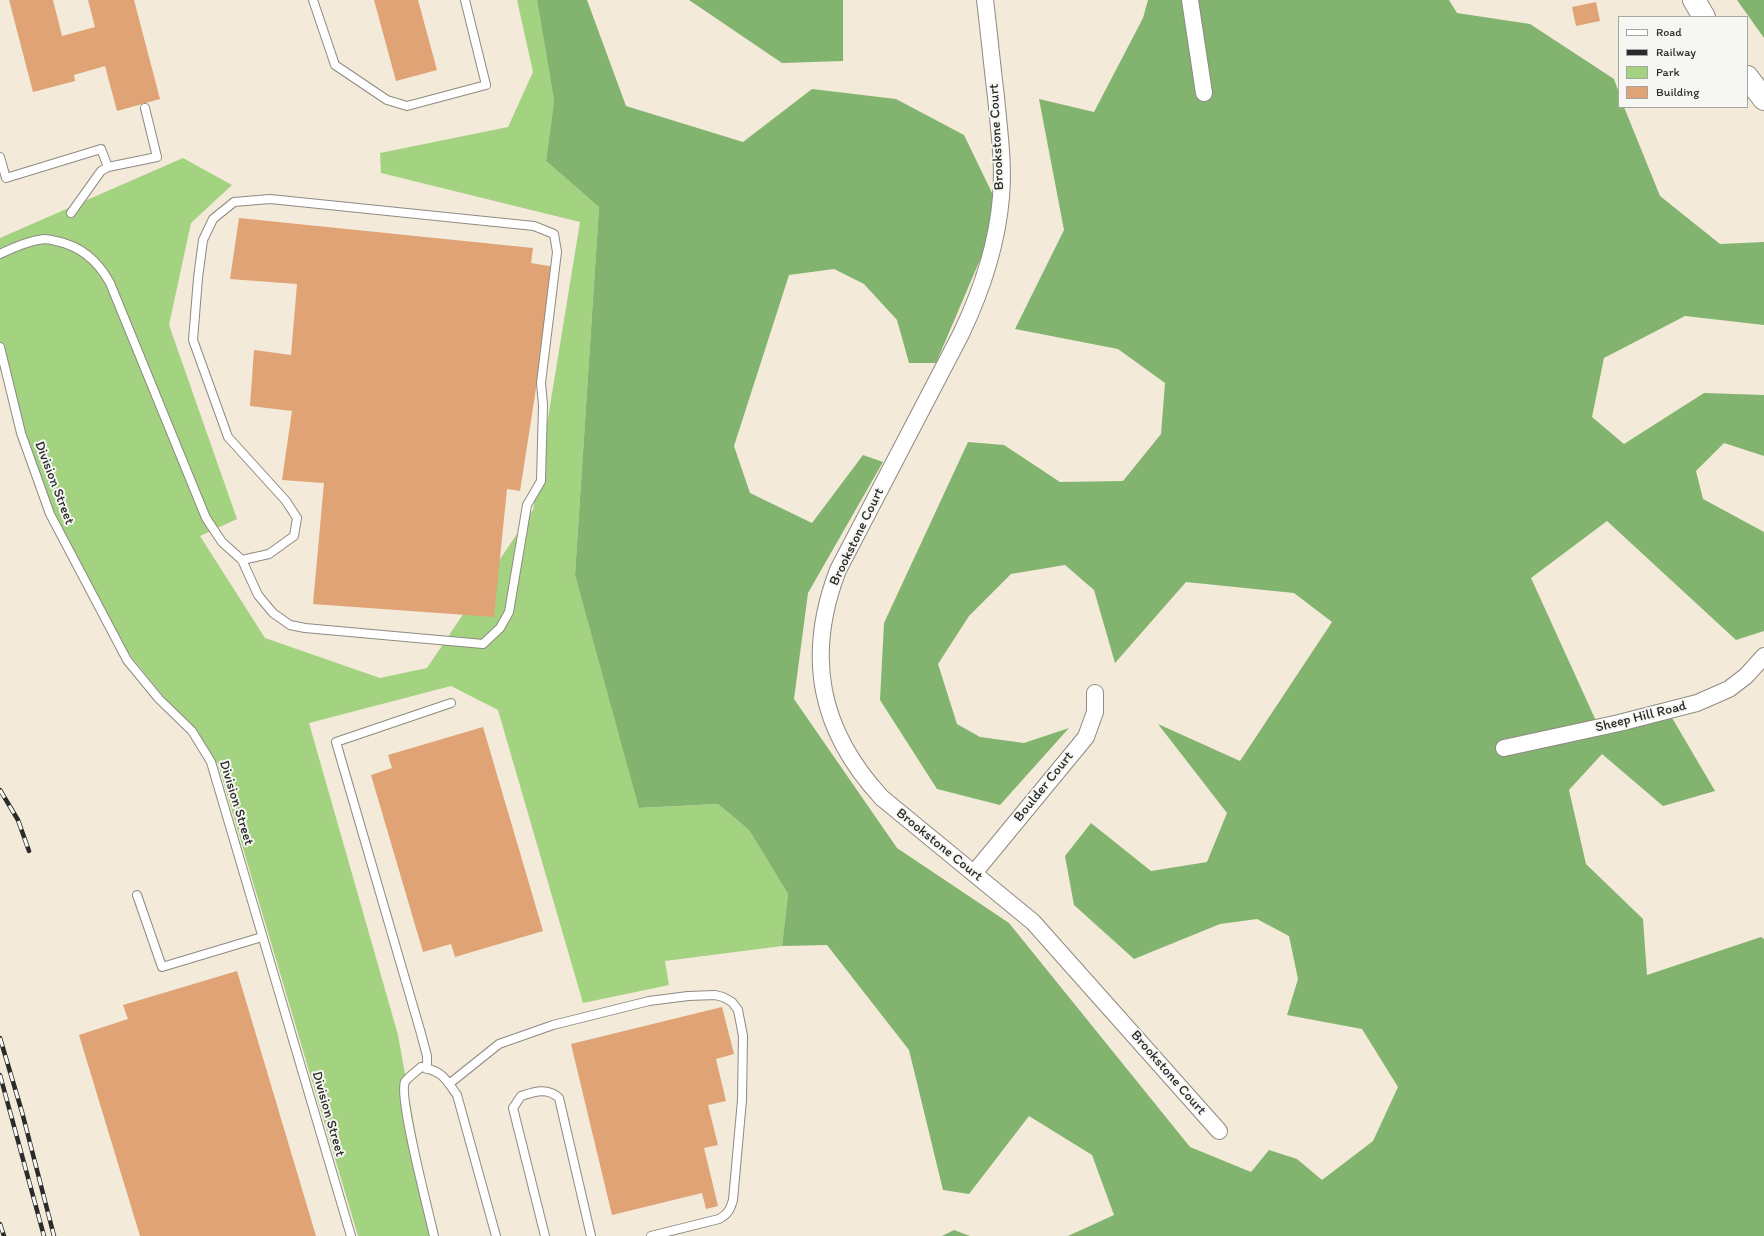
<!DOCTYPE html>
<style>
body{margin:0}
#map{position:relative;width:1764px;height:1236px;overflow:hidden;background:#f3ead9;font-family:Itim,sans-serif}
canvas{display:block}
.legend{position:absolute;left:1618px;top:16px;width:130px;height:92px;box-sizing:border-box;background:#f6f6f2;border:1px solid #a5a5a2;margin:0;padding:5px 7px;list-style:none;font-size:12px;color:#2b2b2b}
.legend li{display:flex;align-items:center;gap:8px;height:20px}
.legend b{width:20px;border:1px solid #a5a5a2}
</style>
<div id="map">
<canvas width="1764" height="1236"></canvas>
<ul class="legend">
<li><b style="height:5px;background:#fff"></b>Road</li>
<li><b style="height:5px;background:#2b2b2b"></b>Railway</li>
<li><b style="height:11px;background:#a3d281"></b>Park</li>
<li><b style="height:11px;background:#dfa376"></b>Building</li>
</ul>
</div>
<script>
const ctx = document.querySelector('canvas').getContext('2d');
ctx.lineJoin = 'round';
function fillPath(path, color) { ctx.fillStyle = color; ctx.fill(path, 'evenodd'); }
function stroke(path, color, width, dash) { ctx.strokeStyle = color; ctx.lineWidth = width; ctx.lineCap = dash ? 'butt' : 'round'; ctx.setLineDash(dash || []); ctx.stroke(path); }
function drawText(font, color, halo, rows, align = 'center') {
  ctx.font = font + ' Itim,sans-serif'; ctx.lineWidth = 4; ctx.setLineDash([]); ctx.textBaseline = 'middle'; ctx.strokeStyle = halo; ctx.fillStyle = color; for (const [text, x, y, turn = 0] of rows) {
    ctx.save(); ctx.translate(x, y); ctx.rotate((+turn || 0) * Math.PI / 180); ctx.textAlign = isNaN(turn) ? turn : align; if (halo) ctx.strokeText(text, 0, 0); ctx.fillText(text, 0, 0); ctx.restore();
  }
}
const green = new Path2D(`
 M517 0H537L554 101 546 161 599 207 575 575 640 808 718 804 749 830 788 894 782 946 665 961 669 985 583 1003 498 710 451 686 309 723 398 1035 434 1236H358L218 764 104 623 43 508 0 357V238L183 158 232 185 191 223 169 325 237 519 200 536 265 638 380 678 427 668 533 510 580 222 381 173 380 153 508 127 533 72Z`);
const forest = new Path2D(`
 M537 0H587L626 106 743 142 812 89 896 99 964 135 993 195 991 234 936 363H909L897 320 864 284 834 269 789 275 734 446 750 493 812 523 863 455 883 462 808 593 794 699 897 848 1009 923 1190 1147 1251 1172 1269 1150 1297 1159 1322 1180 1373 1141 1398 1087 1362 1029 1287 1015 1298 979 1289 936 1257 919 1220 924 1134 959 1074 905 1065 856 1091 823 1151 871 1207 862 1227 813 1158 724 1240 761 1332 622 1294 593 1186 582 1115 663 1094 590 1065 565 1011 574 969 616 938 664 957 724 980 737 1024 743 1069 728 1000 805 937 789 880 700 884 623 968 442 1004 445 1060 482 1123 481 1161 434 1165 383 1118 349 1015 329 1064 230 1039 99 1094 112 1143 18 1148 0H1449L1457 13 1530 24 1614 79 1619 93V107H1624L1660 196 1720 244 1764 242V325L1685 316 1604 358 1592 417 1624 444 1704 393 1764 395V456L1724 443 1696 471 1703 499 1764 532V631L1736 640 1607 521 1531 578 1597 723 1668 711 1715 791 1663 806 1602 754 1569 790 1586 864 1643 919 1647 975 1761 937 1764 939V1236H1068L1114 1215 1092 1155 1029 1116 969 1194 943 1190 909 1050 827 945 782 946 788 894 749 830 718 804 639 808 575 575 599 207 546 161 554 101Z
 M689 0H843V61L782 63Z
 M1737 0H1764V38Z
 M954 1230 970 1236H942Z`);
const building = new Path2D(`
 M9 0H53L62 36 95 27 88 0H134L160 99 117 111 105 66 74 75 75 81 33 92Z
 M374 0H418L437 70 396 81Z
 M1596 2 1600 21 1576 26 1572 7Z
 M239 218 533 248 531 263 555 267 520 491 507 489 494 617 313 604 324 483 282 480 292 411 250 406 254 350 291 355 297 284 230 279Z
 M483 727 543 931 455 957 451 944 423 952 371 775 392 768 388 755Z
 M237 971 316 1236H140L79 1035 128 1019 123 1005Z
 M722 1007 734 1054 716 1059 726 1101 708 1105 718 1145 704 1148 718 1206 706 1209 702 1193 612 1215 571 1044Z`);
const lane = new Path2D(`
 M313 0 335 65 387 100 407 106 486 85 465 0
 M0 157 6 178 101 149 108 167
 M71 213 101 171 108 167 157 157 145 108
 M0 254C14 247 29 241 44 239 48 239 52 240 56 241 81 246 98 261 110 283L206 518 222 542 242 560 258 595 273 613 290 625 305 628 483 644 500 628 509 612 527 505 541 481 543 405 541 383 557 252 554 234 534 226 270 199 234 202 213 219 203 240 198 278 193 340 228 437 286 501 297 518 294 536 269 554 242 560
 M0 347 21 433 50 514 127 660 159 699 192 731 211 762 351 1236
 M137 895 162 967 262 937
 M427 1069V1056L420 1030 336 742 451 703
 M449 1084 499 1044 553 1025 649 1001 688 996 715 995 723 997 732 1002 738 1010 743 1036 742 1100 733 1200C730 1210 728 1214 719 1219L651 1236
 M434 1236C429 1213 398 1096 405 1082 408 1077 416 1072 421 1067 442 1071 445 1078 457 1095L496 1236
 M545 1236 513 1108 521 1096C534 1092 547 1087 559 1098L591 1236`);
const street = new Path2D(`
 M985 0C989 32 992 65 996 97 999 130 1004 164 1001 197 997 246 982 290 961 334L838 570C805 656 819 730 882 798L1033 922 1219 1131
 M1190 0 1204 93
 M1504 748 1619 723 1697 703 1729 689 1746 676 1764 656
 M974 873 1086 737 1095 712V693`);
const primary = new Path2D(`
 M1694 0 1704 17
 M1747 77 1764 99`);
const rail = new Path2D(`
 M0 790 18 820 29 851
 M0 1038 22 1112 54 1236
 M0 1075 44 1236
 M0 1224 4 1236`);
const streetNames = [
 ["Brookstone Court",997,137,-93],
 ["Division Street",54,483,69],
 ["Brookstone Court",857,537,-64],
 ["Sheep Hill Road",1641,717,-14],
 ["Boulder Court",1044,787,-51],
 ["Division Street",236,803,73],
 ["Brookstone Court",939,845,39],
 ["Brookstone Court",1168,1073,49],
 ["Division Street",328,1114,74]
];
fillPath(green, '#a3d281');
fillPath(forest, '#82b46f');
fillPath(building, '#dfa376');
stroke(lane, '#8f8a82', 10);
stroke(street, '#8f8a82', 18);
stroke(primary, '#8f8a82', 24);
stroke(lane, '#fff', 8);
stroke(street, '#fff', 16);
stroke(primary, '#fff', 22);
stroke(rail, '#2b2b2b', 4.5);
stroke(rail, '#f6f6f2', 3, [9]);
drawText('14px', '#2b2b2b', '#f6f6f2', streetNames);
</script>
